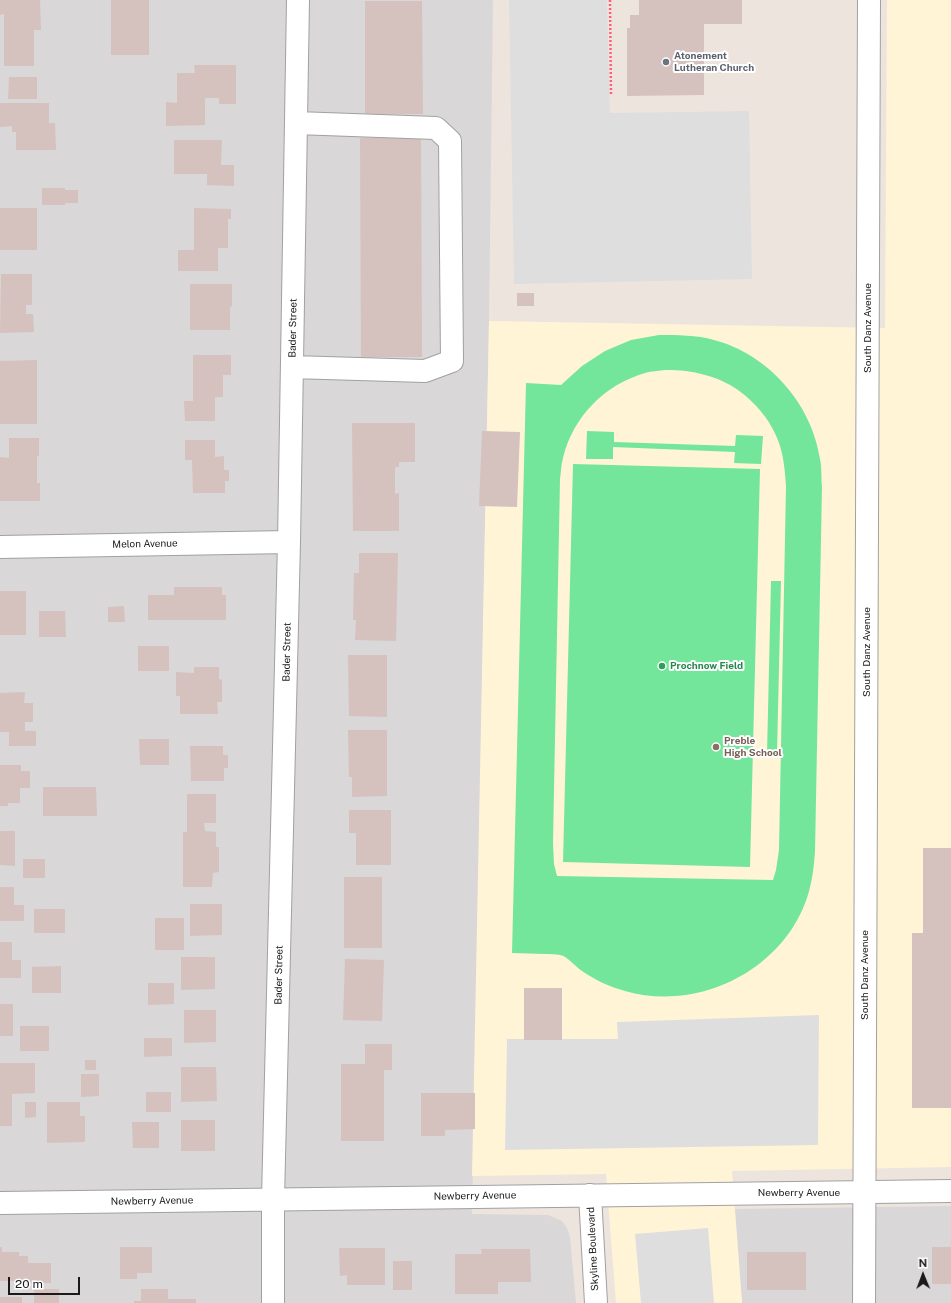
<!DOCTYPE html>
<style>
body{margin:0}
#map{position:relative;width:951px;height:1303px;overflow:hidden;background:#eee4de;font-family:"Public Sans",sans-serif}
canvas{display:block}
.north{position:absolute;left:903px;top:1255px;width:40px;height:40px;-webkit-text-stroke:3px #fff;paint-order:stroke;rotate:359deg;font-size:11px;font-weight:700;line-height:16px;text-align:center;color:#1a1a1a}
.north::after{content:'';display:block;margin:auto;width:14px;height:18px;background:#1a1a1a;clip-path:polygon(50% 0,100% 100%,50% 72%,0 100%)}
.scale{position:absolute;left:8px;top:1277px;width:72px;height:18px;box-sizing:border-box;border:2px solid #1a1a1a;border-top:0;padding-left:5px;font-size:12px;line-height:14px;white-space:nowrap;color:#1a1a1a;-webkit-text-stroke:3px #fff;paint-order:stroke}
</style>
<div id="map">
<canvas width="951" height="1303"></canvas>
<div class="north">N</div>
<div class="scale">20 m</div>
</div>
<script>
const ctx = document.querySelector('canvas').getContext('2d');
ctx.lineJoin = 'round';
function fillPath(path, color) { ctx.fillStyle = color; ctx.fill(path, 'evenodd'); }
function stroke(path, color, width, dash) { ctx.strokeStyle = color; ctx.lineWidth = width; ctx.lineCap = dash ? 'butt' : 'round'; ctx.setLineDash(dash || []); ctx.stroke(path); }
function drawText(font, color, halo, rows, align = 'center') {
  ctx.font = font + ' "Public Sans",sans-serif'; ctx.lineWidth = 4; ctx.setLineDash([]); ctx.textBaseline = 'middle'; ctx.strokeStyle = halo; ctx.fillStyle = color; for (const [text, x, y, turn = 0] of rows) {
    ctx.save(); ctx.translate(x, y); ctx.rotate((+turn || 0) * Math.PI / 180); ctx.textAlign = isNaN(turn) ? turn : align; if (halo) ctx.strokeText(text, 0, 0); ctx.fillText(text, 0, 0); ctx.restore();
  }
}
const residential = new Path2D(`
 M0 0H493L489 321 472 1214 548 1215 562 1221 567 1228 570 1237 576 1303H0Z
 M951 1206V1303H742L735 1209Z`);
const education = new Path2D(`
 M887 0H951V1167L732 1171 742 1303H616L606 1174 472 1176 489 321 885 328Z`);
const pitch = new Path2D(`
 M659 335C678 335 696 335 714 340 768 354 812 404 820 459 822 468 821 478 822 487L815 851C814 867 812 883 807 898 782 971 698 1012 625 991 610 987 595 980 582 971 576 967 567 956 560 955 556 954 550 954 545 954 534 954 523 953 512 953L526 383 561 385 582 366 605 351 631 340ZM666 370C680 370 692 371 705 375 739 383 770 413 780 446 784 459 785 472 786 486L779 850 776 870 773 880 557 876 554 864 553 843 560 479C561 472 561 465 563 458 573 417 604 385 645 373 651 371 659 371 666 370Z
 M587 431 614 432V442L735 446 736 435 763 436 761 464 734 463 735 452 613 447V459H586Z
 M573 464 760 469 750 867 563 862Z
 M771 581H781L777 754H767Z`);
const parking = new Path2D(`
 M509 0H607L610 113 749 111 752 279 514 284Z
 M819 1015 818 1145 505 1150 507 1039H618L617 1022Z
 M708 1228 714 1303H641L635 1234Z`);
const building = new Path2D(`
 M0 0H40L41 30H34V66H4V14L0 15Z
 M111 0H149V55H111Z
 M639 0H742V24H704V95L627 96V28H630V15H639Z
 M365 1H422L423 114H365Z
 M194 65H236V104H219V98H205V125L166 126V102L177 103V73H195Z
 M9 77H37V99H8Z
 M0 103H49V123H55L56 150H16V132H12V126L0 127Z
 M360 138H421L422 357H361Z
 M174 140H222L221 165H234V186L207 185V174H174Z
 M42 188H65V190H78V203H65V205H42Z
 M0 208H37V250H0Z
 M194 208 231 209V219H228V248H218V271H178V250H194Z
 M1 274H32V305H26V314H33L34 332 0 333Z
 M190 284H232V306L230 307V330H190Z
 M517 293H534V306H517Z
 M193 355H231V375H223V397H215V421H185L184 401H193Z
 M37 360V424H0V361Z
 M352 423H415V462H399V467H395V494L399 493V531H353Z
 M482 431 520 432 517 507 479 506Z
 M9 438H39V456H37V483H40V501H0V457L9 458Z
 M185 440H215V457L224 456V470H229V481H225V493H193L192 460H185Z
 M359 553H398L396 641 355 640 356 620H353L354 573H359Z
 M174 587H222V595H226V620H148V595H174Z
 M0 591H26V635H0Z
 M124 606 125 622H108V607Z
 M39 611H65L66 637H39Z
 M138 646H169V671H138Z
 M348 655H387V717L349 716Z
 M194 667H219V679L222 680V702H217L218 714H180V696H176V672L194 673Z
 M25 692 24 703H33V722H25V731H36V746H9V732H0V693Z
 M348 730H387V796L352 797V777H349Z
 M139 739H169V765H140Z
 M190 746H223V755H228V768H224V781H191Z
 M0 765H21V771H30V788H20V803H8V806H0Z
 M43 787H96L97 816H43Z
 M187 794H216V823H204L205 831 216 832V847H219V872L213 873 212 887H183V832H187Z
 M349 810H391V865H356V833H349Z
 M0 831H15V866L0 865Z
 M923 848H951V1108H912V933H923Z
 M23 859H45V878H23Z
 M344 877H382V948H344Z
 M0 887H14V905H24V921H0Z
 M190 904H222V935L190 936Z
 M34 909H65V933H34Z
 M155 918H184V950H155Z
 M0 942H12V960H21V978H0Z
 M181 957H215V989L181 990Z
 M345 959 384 960 382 1021 343 1020Z
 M61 966V993H32V967Z
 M148 983H174V1004L148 1005Z
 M524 988H562V1040H524Z
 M0 1004H13V1036H0Z
 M184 1010H216V1042L184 1043Z
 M20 1026H49V1051H20Z
 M144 1038H172V1056L144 1057Z
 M365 1044H392V1070H384V1141H341V1064H365Z
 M85 1060H96V1070H85Z
 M0 1063H35V1093L12 1094V1126H0Z
 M181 1067H216L217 1101 181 1102Z
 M81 1074H99V1096L81 1097Z
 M146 1092H171V1112H146Z
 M421 1093H475V1129L445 1130V1136H421Z
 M25 1102H36V1117L25 1118Z
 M47 1102H80V1116H85V1142L47 1143Z
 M181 1120H215V1151H181Z
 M132 1122H159V1148H133Z
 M0 1247H2V1252H19V1256H28V1263H51V1283H19L20 1281H0Z
 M120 1247H152V1273H137V1279H120Z
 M932 1247H951V1284H932Z
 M339 1248H385V1285H347V1275L340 1276Z
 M481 1249H530L531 1282H498V1294H455V1254H482Z
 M747 1252H806V1290H747Z
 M393 1261H412V1290H393Z
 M34 1289H59V1303H34Z
 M141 1289H168V1299H196V1303H134V1301H141Z
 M0 1297H22V1303H0Z`);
const path = new Path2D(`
 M610 0 611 96`);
const minor = new Path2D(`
 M292 367 425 371 452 361 450 141 436 128 296 123
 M0 547 289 542
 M590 1195 596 1303
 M0 1203 951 1191
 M273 1303V1199L289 542 298 0
 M864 1303 869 0`);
const markers = [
 [666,62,4,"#6b7280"],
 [662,666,4,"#2e9e5b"],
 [716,747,4,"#8d6e63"]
];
const worshipNames = [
 ["Atonement",674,56],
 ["Lutheran Church",674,68]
];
const streetNames = [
 ["Bader Street",293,328,-89],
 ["South Danz Avenue",868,328,-90],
 ["Melon Avenue",145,544,-1],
 ["Bader Street",287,652,-89],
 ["South Danz Avenue",867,652,-90],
 ["Bader Street",279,975,-89],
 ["South Danz Avenue",865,975,-90],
 ["Newberry Avenue",799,1193],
 ["Newberry Avenue",475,1196,-1],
 ["Newberry Avenue",152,1201,-1],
 ["Skyline Boulevard",593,1249,-93]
];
const leisureNames = [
 ["Prochnow Field",670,666]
];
const educationNames = [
 ["Preble",724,741],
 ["High School",724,753]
];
fillPath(residential, '#d9d7d8');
fillPath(education, '#fff4d6');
fillPath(pitch, '#73e69b');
fillPath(parking, '#dedede');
fillPath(building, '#d5c2be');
stroke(minor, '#a1a1a1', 24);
stroke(path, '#ff5e78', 2.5, [2, 2]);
stroke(minor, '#fff', 22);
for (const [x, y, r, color] of markers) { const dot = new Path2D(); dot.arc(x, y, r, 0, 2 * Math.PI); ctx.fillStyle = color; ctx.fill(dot); stroke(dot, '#fff', 1.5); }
drawText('bold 10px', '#5b616d', '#fff', worshipNames, 'left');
drawText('10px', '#1a1a1a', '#fff', streetNames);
drawText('bold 10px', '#27864d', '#fff', leisureNames, 'left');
drawText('bold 10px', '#785e54', '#fff', educationNames, 'left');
</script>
